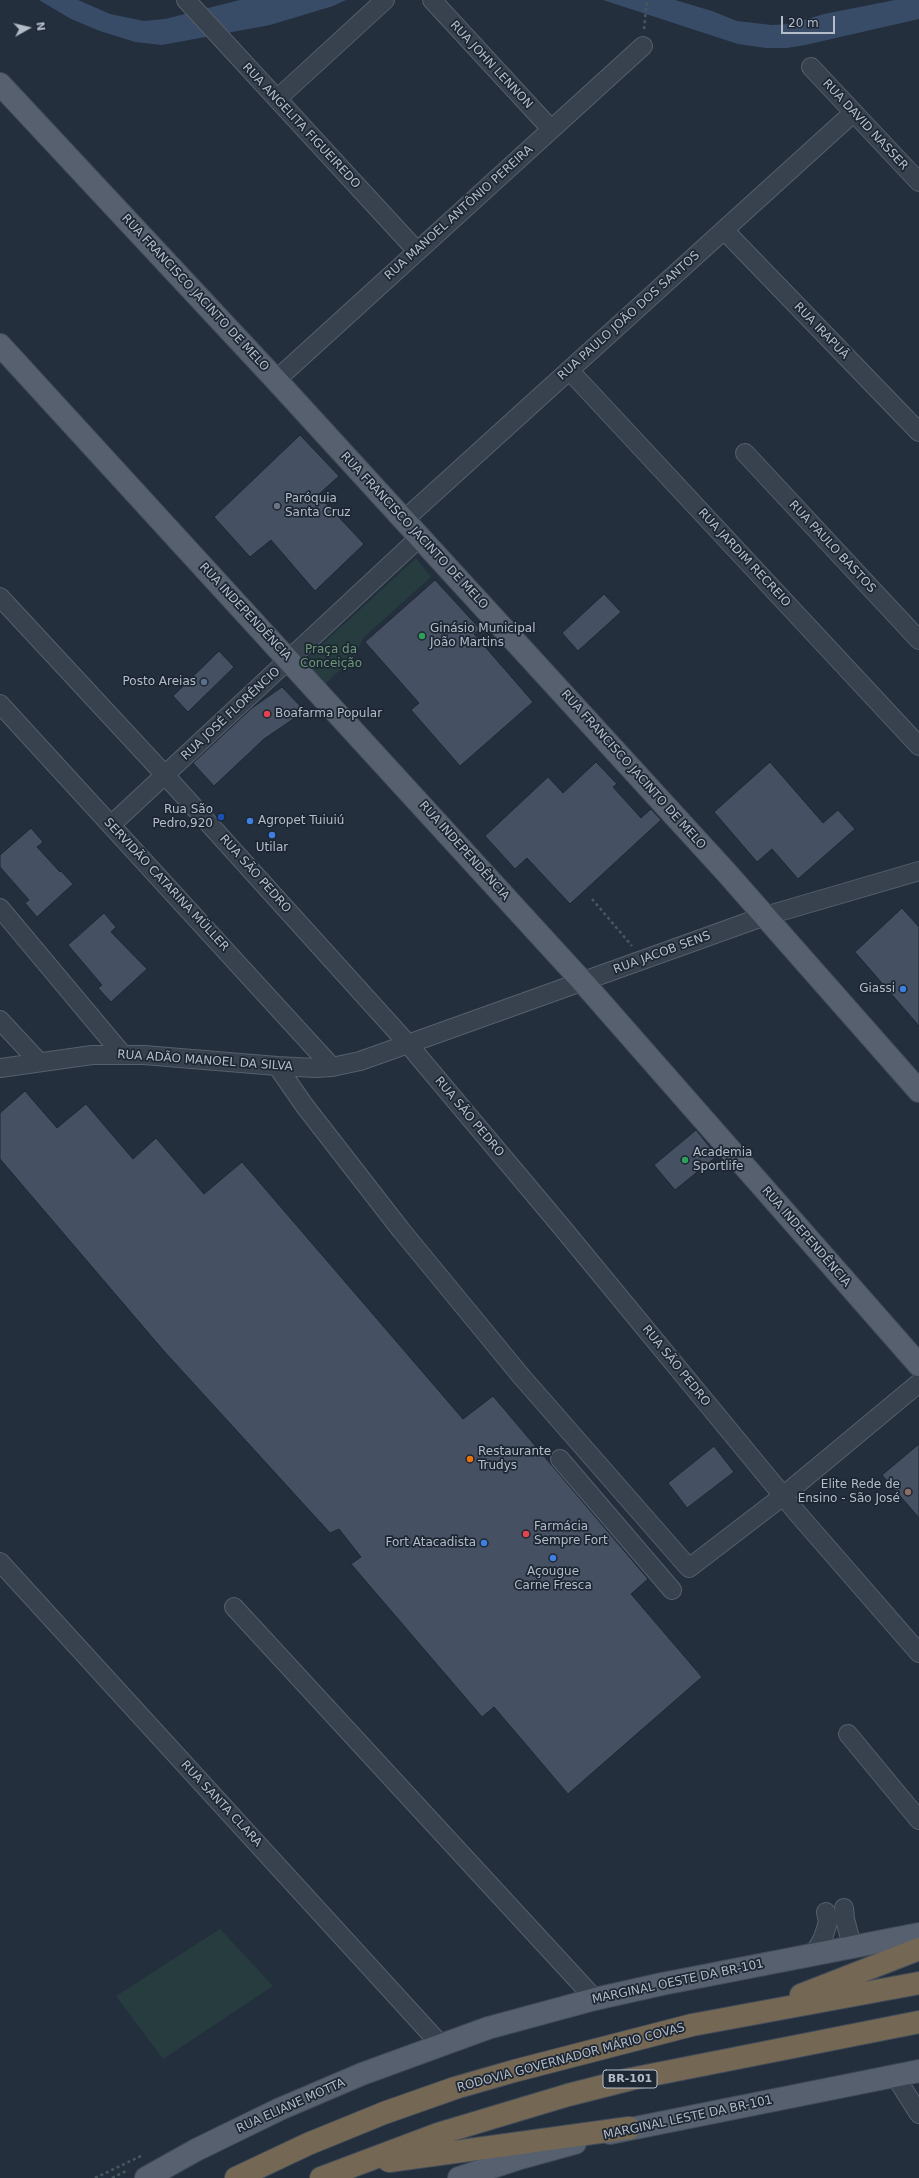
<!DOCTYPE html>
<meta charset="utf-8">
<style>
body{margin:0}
#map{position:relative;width:919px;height:2178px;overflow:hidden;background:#242f3e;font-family:"DejaVu Sans",sans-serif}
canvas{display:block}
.north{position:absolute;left:8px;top:8px;width:40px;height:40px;-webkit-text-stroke:3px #1d2633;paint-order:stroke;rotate:82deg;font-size:11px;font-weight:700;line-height:16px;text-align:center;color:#b4bcc9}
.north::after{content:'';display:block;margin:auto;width:14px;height:18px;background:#b4bcc9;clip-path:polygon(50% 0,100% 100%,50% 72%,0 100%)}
.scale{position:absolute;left:781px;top:16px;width:54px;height:18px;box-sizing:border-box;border:2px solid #b4bcc9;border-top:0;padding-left:5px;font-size:12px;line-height:14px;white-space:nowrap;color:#b4bcc9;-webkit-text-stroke:3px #1d2633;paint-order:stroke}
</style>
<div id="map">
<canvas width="919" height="2178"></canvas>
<div class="north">N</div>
<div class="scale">20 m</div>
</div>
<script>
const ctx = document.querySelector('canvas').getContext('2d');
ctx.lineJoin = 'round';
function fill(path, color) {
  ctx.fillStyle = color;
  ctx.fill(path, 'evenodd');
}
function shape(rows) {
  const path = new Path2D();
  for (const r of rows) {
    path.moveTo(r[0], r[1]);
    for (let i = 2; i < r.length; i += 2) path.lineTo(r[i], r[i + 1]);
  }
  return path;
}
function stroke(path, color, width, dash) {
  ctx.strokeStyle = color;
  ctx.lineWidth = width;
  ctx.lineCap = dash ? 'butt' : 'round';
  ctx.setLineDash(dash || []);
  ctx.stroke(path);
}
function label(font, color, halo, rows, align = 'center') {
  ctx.font = font + ' "DejaVu Sans",sans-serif';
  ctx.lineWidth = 3.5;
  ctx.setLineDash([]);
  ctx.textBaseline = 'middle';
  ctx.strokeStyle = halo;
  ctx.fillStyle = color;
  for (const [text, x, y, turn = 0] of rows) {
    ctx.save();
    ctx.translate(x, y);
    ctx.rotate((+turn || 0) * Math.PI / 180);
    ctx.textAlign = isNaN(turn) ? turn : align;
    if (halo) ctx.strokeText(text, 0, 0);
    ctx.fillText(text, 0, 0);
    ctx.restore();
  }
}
const green = shape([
 [416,558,431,577,363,638,355,656,325,684,304,661],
 [220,1929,273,1986,163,2059,116,1996]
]);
const water = shape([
 [39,0,78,0,110,14,144,21,165,19,240,0,346,0,333,6,270,25,162,45,135,42,100,31,71,19],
 [603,0,675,0,712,11,737,21,772,25,790,24,824,14,895,0,919,0,919,19,805,45,787,48,766,48,738,44]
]);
const building = shape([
 [300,435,339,476,318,495,364,544,315,591,271,540,250,557,214,517,300,435],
 [435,580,480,629,474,634,533,702,460,766,411,710,419,703,365,642,435,580],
 [604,594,621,612,578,651,562,633,604,594],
 [219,651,234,667,188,712,173,696,219,651],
 [282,687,305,711,264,739,214,786,193,763,252,708,282,687],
 [596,762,617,784,613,787,641,818,651,809,661,820,570,904,527,858,515,869,485,836,548,777,563,793,596,762],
 [770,762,823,823,838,810,855,829,798,879,772,849,757,862,714,812,770,762],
 [31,828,43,842,37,847,60,872,61,871,73,884,37,917,25,903,29,900,0,867,0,855,31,828],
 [902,908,919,927,919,1026,855,952,902,908],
 [104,913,116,927,111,932,147,969,111,1002,98,988,102,985,68,945,104,913],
 [25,1091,57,1128,86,1104,133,1159,156,1138,204,1194,242,1162,463,1419,493,1396,648,1579,631,1594,702,1677,568,1794,494,1707,482,1717,351,1564,361,1557,339,1529,330,1533,163,1350,0,1159,0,1113,25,1091],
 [696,1130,717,1156,675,1190,654,1165,696,1130],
 [919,1444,919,1518,882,1475,919,1444],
 [714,1446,734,1472,687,1508,668,1483,714,1446]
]);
const path = shape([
 [644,29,647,0],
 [592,899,632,946],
 [95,2178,141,2156],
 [112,2178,128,2170]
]);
const minor = shape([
 [186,0,417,251],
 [432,0,551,129],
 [811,67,919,182],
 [277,99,385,0],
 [724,230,919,432],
 [569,370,919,746],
 [276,380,643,46],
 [745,453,919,640],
 [404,520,853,113],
 [0,597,165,775,408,1044,560,1225,798,1514,919,1653],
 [0,704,332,1067],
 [111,825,420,537],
 [0,908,123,1055],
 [0,1020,39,1062],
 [277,1066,304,1105,401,1230,521,1376,689,1568,783,1496,919,1383],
 [0,1068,92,1055,144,1055,277,1066,315,1068,332,1067,360,1061,408,1044,765,916,919,871],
 [560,1459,672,1590],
 [0,1562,441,2045],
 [234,1607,595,1999],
 [848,1734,919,1820],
 [844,1908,845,1919,852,1946],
 [814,1954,823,1938,828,1922,826,1912],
 [895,2076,919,2114]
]);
const major = shape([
 [0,84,276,380,726,872,919,1091],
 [0,345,582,981,919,1365],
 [610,2133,919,2071],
 [146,2178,196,2150,280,2109,362,2074,488,2028,595,1999,662,1984,919,1934],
 [459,2178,517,2159,575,2143]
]);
const highway = shape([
 [801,1995,919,1949],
 [389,2161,629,2128],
 [236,2178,308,2144,384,2113,455,2088,514,2071,692,2025,919,1983],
 [321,2178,438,2134,568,2095,631,2079,919,2022]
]);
const markers = [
 [277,506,4,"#6b7280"],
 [422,636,4,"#2e9e5b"],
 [204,682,4,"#5c6f8a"],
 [267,714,4,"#e0444e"],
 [221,817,4,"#1a4fb4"],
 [250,821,4,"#3f7fe0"],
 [272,835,4,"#3f7fe0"],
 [903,989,4,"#3f7fe0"],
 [685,1160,4,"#2e9e5b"],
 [470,1459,4,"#e8710a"],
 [908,1492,4,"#8d6e63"],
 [526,1534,4,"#e0444e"],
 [484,1543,4,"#3f7fe0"],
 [553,1558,4,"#3f7fe0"]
];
const shields = [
 [630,2079,54]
];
const shieldNames = [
 ["BR-101",630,2079]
];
const streetNames = [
 ["RUA JOHN LENNON",491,65,47],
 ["RUA DAVID NASSER",865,125,47],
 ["RUA ANGELITA FIGUEIREDO",301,126,47],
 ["RUA MANOEL ANTÔNIO PEREIRA",459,213,-42],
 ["RUA FRANCISCO JACINTO DE MELO",195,293,47],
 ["RUA PAULO JOÃO DOS SANTOS",629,316,-42],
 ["RUA IRAPUÃ",821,331,46],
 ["RUA FRANCISCO JACINTO DE MELO",414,531,47],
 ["RUA PAULO BASTOS",832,547,47],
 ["RUA JARDIM RECREIO",744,558,47],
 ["RUA INDEPENDÊNCIA",245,612,47],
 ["RUA JOSÉ FLORÊNCIO",231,714,-43],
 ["RUA FRANCISCO JACINTO DE MELO",633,770,48],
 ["RUA INDEPENDÊNCIA",464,851,48],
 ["RUA SÃO PEDRO",255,874,48],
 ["SERVIDÃO CATARINA MÜLLER",166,885,47],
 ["RUA JACOB SENS",662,953,-20],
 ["RUA ADÃO MANOEL DA SILVA",205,1061,4],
 ["RUA SÃO PEDRO",469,1117,50],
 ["RUA INDEPENDÊNCIA",806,1237,49],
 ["RUA SÃO PEDRO",676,1366,51],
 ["RUA SANTA CLARA",221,1804,47],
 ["MARGINAL OESTE DA BR-101",678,1982,-12],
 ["RODOVIA GOVERNADOR MÁRIO COVAS",571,2058,-15],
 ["RUA ELIANE MOTTA",291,2106,-24],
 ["MARGINAL LESTE DA BR-101",688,2118,-12]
];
const poiNames = [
 ["Paróquia",285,499],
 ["Santa Cruz",285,513],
 ["Ginásio Municipal",430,629],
 ["João Martins",430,643],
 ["Posto Areias",196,682,"right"],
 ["Boafarma Popular",275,714],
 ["Rua São",213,810,"right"],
 ["Pedro,920",213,824,"right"],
 ["Agropet Tuiuiú",258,821],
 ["Utilar",272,848,"center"],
 ["Giassi",895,989,"right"],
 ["Academia",693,1153],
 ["Sportlife",693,1167],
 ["Restaurante",478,1452],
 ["Trudys",478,1466],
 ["Elite Rede de",900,1485,"right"],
 ["Ensino - São José",900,1499,"right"],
 ["Farmácia",534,1527],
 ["Sempre Fort",534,1541],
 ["Fort Atacadista",476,1543,"right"],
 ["Açougue",553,1572,"center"],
 ["Carne Fresca",553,1586,"center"]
];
const parkNames = [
 ["Praça da",331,650],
 ["Conceição",331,664]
];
fill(green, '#263c3f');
fill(water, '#394c67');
fill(building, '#455162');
stroke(building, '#1f2835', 1);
stroke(minor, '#565f6c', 20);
stroke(major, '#414a57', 24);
stroke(highway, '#434c59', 24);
stroke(path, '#44595c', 2.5, [3, 3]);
stroke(minor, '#38414e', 18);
stroke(major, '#56606e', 22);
stroke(highway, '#746855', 22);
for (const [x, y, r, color] of markers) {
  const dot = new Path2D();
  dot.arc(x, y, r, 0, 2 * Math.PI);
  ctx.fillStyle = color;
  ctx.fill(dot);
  stroke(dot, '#1d2633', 1.5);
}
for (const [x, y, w] of shields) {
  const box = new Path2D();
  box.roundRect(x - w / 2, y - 9, w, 18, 3);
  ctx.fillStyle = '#1d2633';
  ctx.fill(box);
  stroke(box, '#b4bcc9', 1);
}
label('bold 11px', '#b4bcc9', null, shieldNames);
label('12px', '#b4bcc9', '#1d2633', streetNames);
label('12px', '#b4bcc9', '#1d2633', poiNames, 'left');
label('12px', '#6b9a76', '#1d2633', parkNames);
</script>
